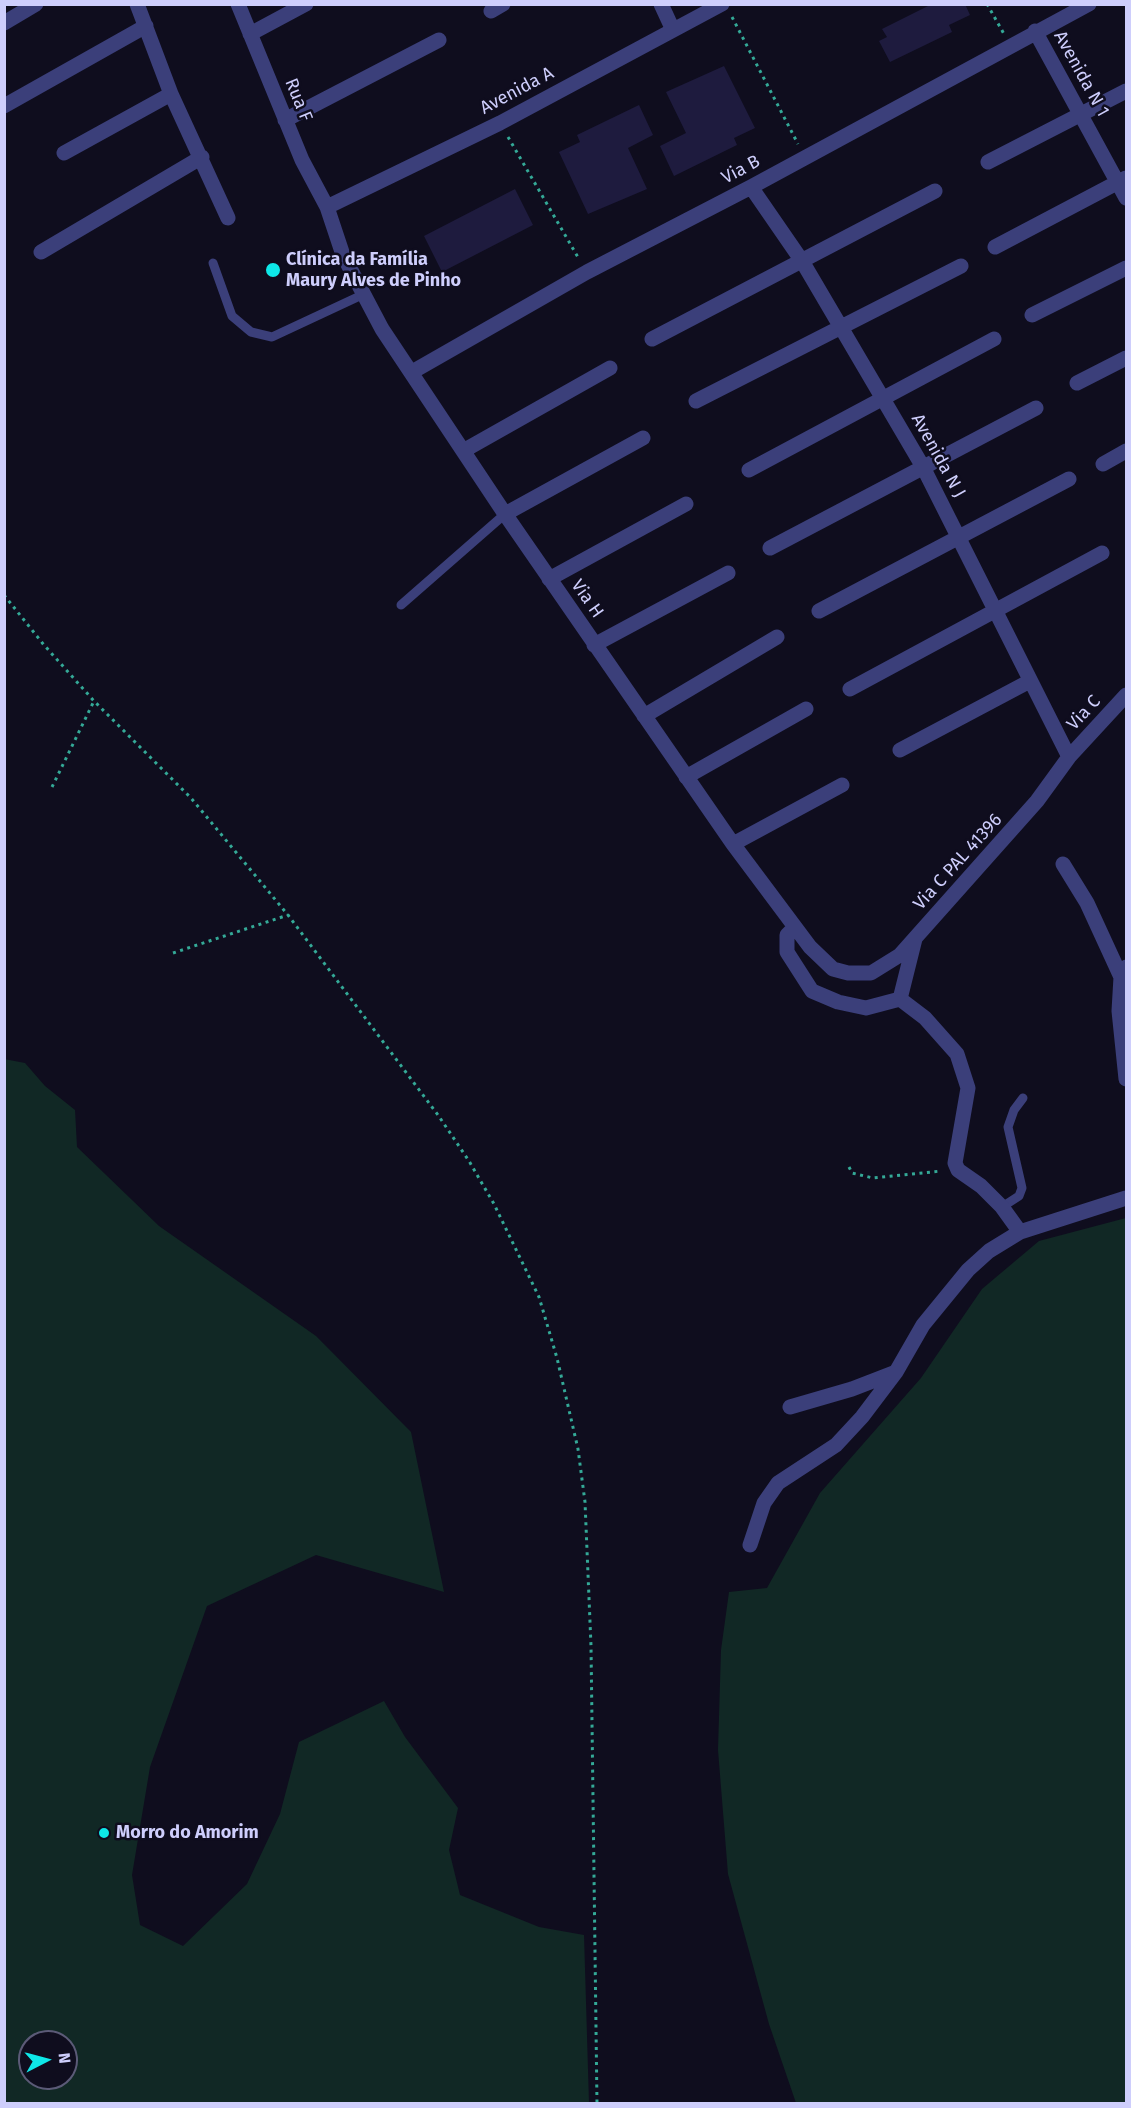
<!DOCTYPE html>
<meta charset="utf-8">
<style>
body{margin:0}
#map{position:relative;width:1131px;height:2108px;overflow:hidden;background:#0f0d1e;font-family:"Fira Sans",sans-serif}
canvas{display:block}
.frame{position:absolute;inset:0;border:6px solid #cecefc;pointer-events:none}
.north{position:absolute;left:18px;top:2030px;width:60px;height:60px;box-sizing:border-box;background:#0f0d1e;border:2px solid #5b5a77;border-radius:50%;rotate:84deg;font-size:16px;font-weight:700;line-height:24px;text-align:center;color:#cecefc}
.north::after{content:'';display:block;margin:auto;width:21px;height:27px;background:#0ee7e8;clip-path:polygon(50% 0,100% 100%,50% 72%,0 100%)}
</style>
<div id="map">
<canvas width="1131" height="2108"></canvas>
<div class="frame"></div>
<div class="north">N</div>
</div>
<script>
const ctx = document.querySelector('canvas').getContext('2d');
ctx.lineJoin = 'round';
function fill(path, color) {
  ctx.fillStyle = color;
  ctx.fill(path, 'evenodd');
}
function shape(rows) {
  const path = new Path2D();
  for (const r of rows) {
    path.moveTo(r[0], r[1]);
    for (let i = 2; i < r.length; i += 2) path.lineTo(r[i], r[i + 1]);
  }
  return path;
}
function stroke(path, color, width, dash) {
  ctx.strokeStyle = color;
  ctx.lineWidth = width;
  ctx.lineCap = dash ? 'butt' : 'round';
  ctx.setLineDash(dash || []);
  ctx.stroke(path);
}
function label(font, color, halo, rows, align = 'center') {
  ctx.font = font + ' "Fira Sans",sans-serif';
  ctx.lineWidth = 5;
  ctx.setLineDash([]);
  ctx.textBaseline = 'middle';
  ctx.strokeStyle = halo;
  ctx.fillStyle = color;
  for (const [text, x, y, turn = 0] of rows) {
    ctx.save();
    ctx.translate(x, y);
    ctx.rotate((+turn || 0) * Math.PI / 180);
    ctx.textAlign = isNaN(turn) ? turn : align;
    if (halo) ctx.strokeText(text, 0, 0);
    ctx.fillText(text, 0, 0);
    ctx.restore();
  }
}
const green = shape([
 [4,1059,25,1063,45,1086,75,1110,77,1147,159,1226,316,1336,411,1432,444,1592,316,1555,207,1606,150,1767,132,1875,140,1925,183,1946,247,1884,280,1814,299,1742,384,1701,405,1737,458,1808,449,1850,460,1895,539,1927,584,1935,589,2103,5,2103],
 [30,2042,66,2042,66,2078,30,2078],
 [1126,1218,1126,2103,796,2103,769,2024,728,1874,718,1750,721,1650,729,1592,767,1588,820,1493,921,1378,982,1289,1039,1241]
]);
const building = shape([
 [932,4,965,4,970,15,949,25,952,32,890,62,879,41,887,37,882,29],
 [724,66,755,128,734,138,737,145,674,176,660,146,686,133,666,92],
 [639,105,653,135,628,148,647,189,588,214,559,152,580,142,577,135],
 [515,189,533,225,442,272,424,236]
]);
const path = shape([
 [987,4,1004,34],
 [732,17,798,144],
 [508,137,579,259],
 [4,595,44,645,94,701,191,798,288,915,438,1115,469,1161,494,1204,539,1297,557,1358,578,1449,585,1502,591,1646,597,2104],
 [52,787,94,701],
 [173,953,288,915],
 [849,1167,852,1173,873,1178,941,1171]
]);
const lane = shape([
 [213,263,232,316,251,332,272,337,362,295],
 [401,605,505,514],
 [1002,1207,1019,1196,1022,1188,1008,1127,1014,1110,1023,1098]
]);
const street = shape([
 [137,4,171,94,228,218],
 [238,4,302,160,327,207,343,255,382,329,505,514,733,844,810,947,833,969,848,973,871,973,900,955,1037,801,1069,757,1126,695],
 [661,4,673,30],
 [491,11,503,4],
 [4,23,36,4],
 [1035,31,1126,198],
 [250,34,306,4],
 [4,106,146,26],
 [285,120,439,40],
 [64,153,171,94],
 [988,162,1126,91],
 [751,187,802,261,923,467,1069,757],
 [327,207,500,123,722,4],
 [995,247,1126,178],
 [41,252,202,157],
 [1032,315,1126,268],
 [652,339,935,191],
 [412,372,587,272,751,187,1089,4],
 [1077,383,1126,358],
 [696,401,961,266],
 [463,451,610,368],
 [1103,464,1126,451],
 [749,470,994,339],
 [505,514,643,438],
 [770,548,1036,408],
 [549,579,686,504],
 [819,611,1069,479],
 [594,645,728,573],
 [850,689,1102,553],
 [644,716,777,637],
 [900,750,1030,681],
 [686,777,806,709],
 [733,844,842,785],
 [1063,864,1087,903,1121,977],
 [795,927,787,935,787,952,812,991,838,1002,866,1008,900,999],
 [915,939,900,999,925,1018,957,1054,968,1088,955,1163,958,1170,981,1186,1002,1207,1020,1232],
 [1126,967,1121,977,1119,1011,1126,1079],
 [790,1407,852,1389,896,1372],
 [750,1545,764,1503,778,1483,836,1445,862,1417,896,1372,923,1325,968,1270,989,1251,1020,1232,1126,1198]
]);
const markers = [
 [273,270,8,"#0ee7e8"],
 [104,1833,6,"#0ee7e8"]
];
const streetNames = [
 ["Avenida N 1",1081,74,61],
 ["Avenida A",517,91,-28],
 ["Rua F",298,100,68],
 ["Via B",741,170,-28],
 ["Avenida N J",938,456,61],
 ["Via H",587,599,55],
 ["Via C",1084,713,-47],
 ["Via C PAL 41396",958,862,-48]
];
const poiNames = [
 ["Clínica da Família",286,260],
 ["Maury Alves de Pinho",286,281],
 ["Morro do Amorim",116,1833]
];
fill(green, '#112825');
fill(building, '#1e1b3e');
stroke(path, '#34a997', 3, [3, 4.5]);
stroke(lane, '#3b3f7a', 9);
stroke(street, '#3b3f7a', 15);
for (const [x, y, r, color] of markers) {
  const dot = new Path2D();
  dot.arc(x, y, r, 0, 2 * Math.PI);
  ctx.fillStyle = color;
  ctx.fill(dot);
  stroke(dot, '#0f0d1e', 2);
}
label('18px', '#cecefc', '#0f0d1e', streetNames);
label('bold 18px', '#cecefc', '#0f0d1e', poiNames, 'left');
</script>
